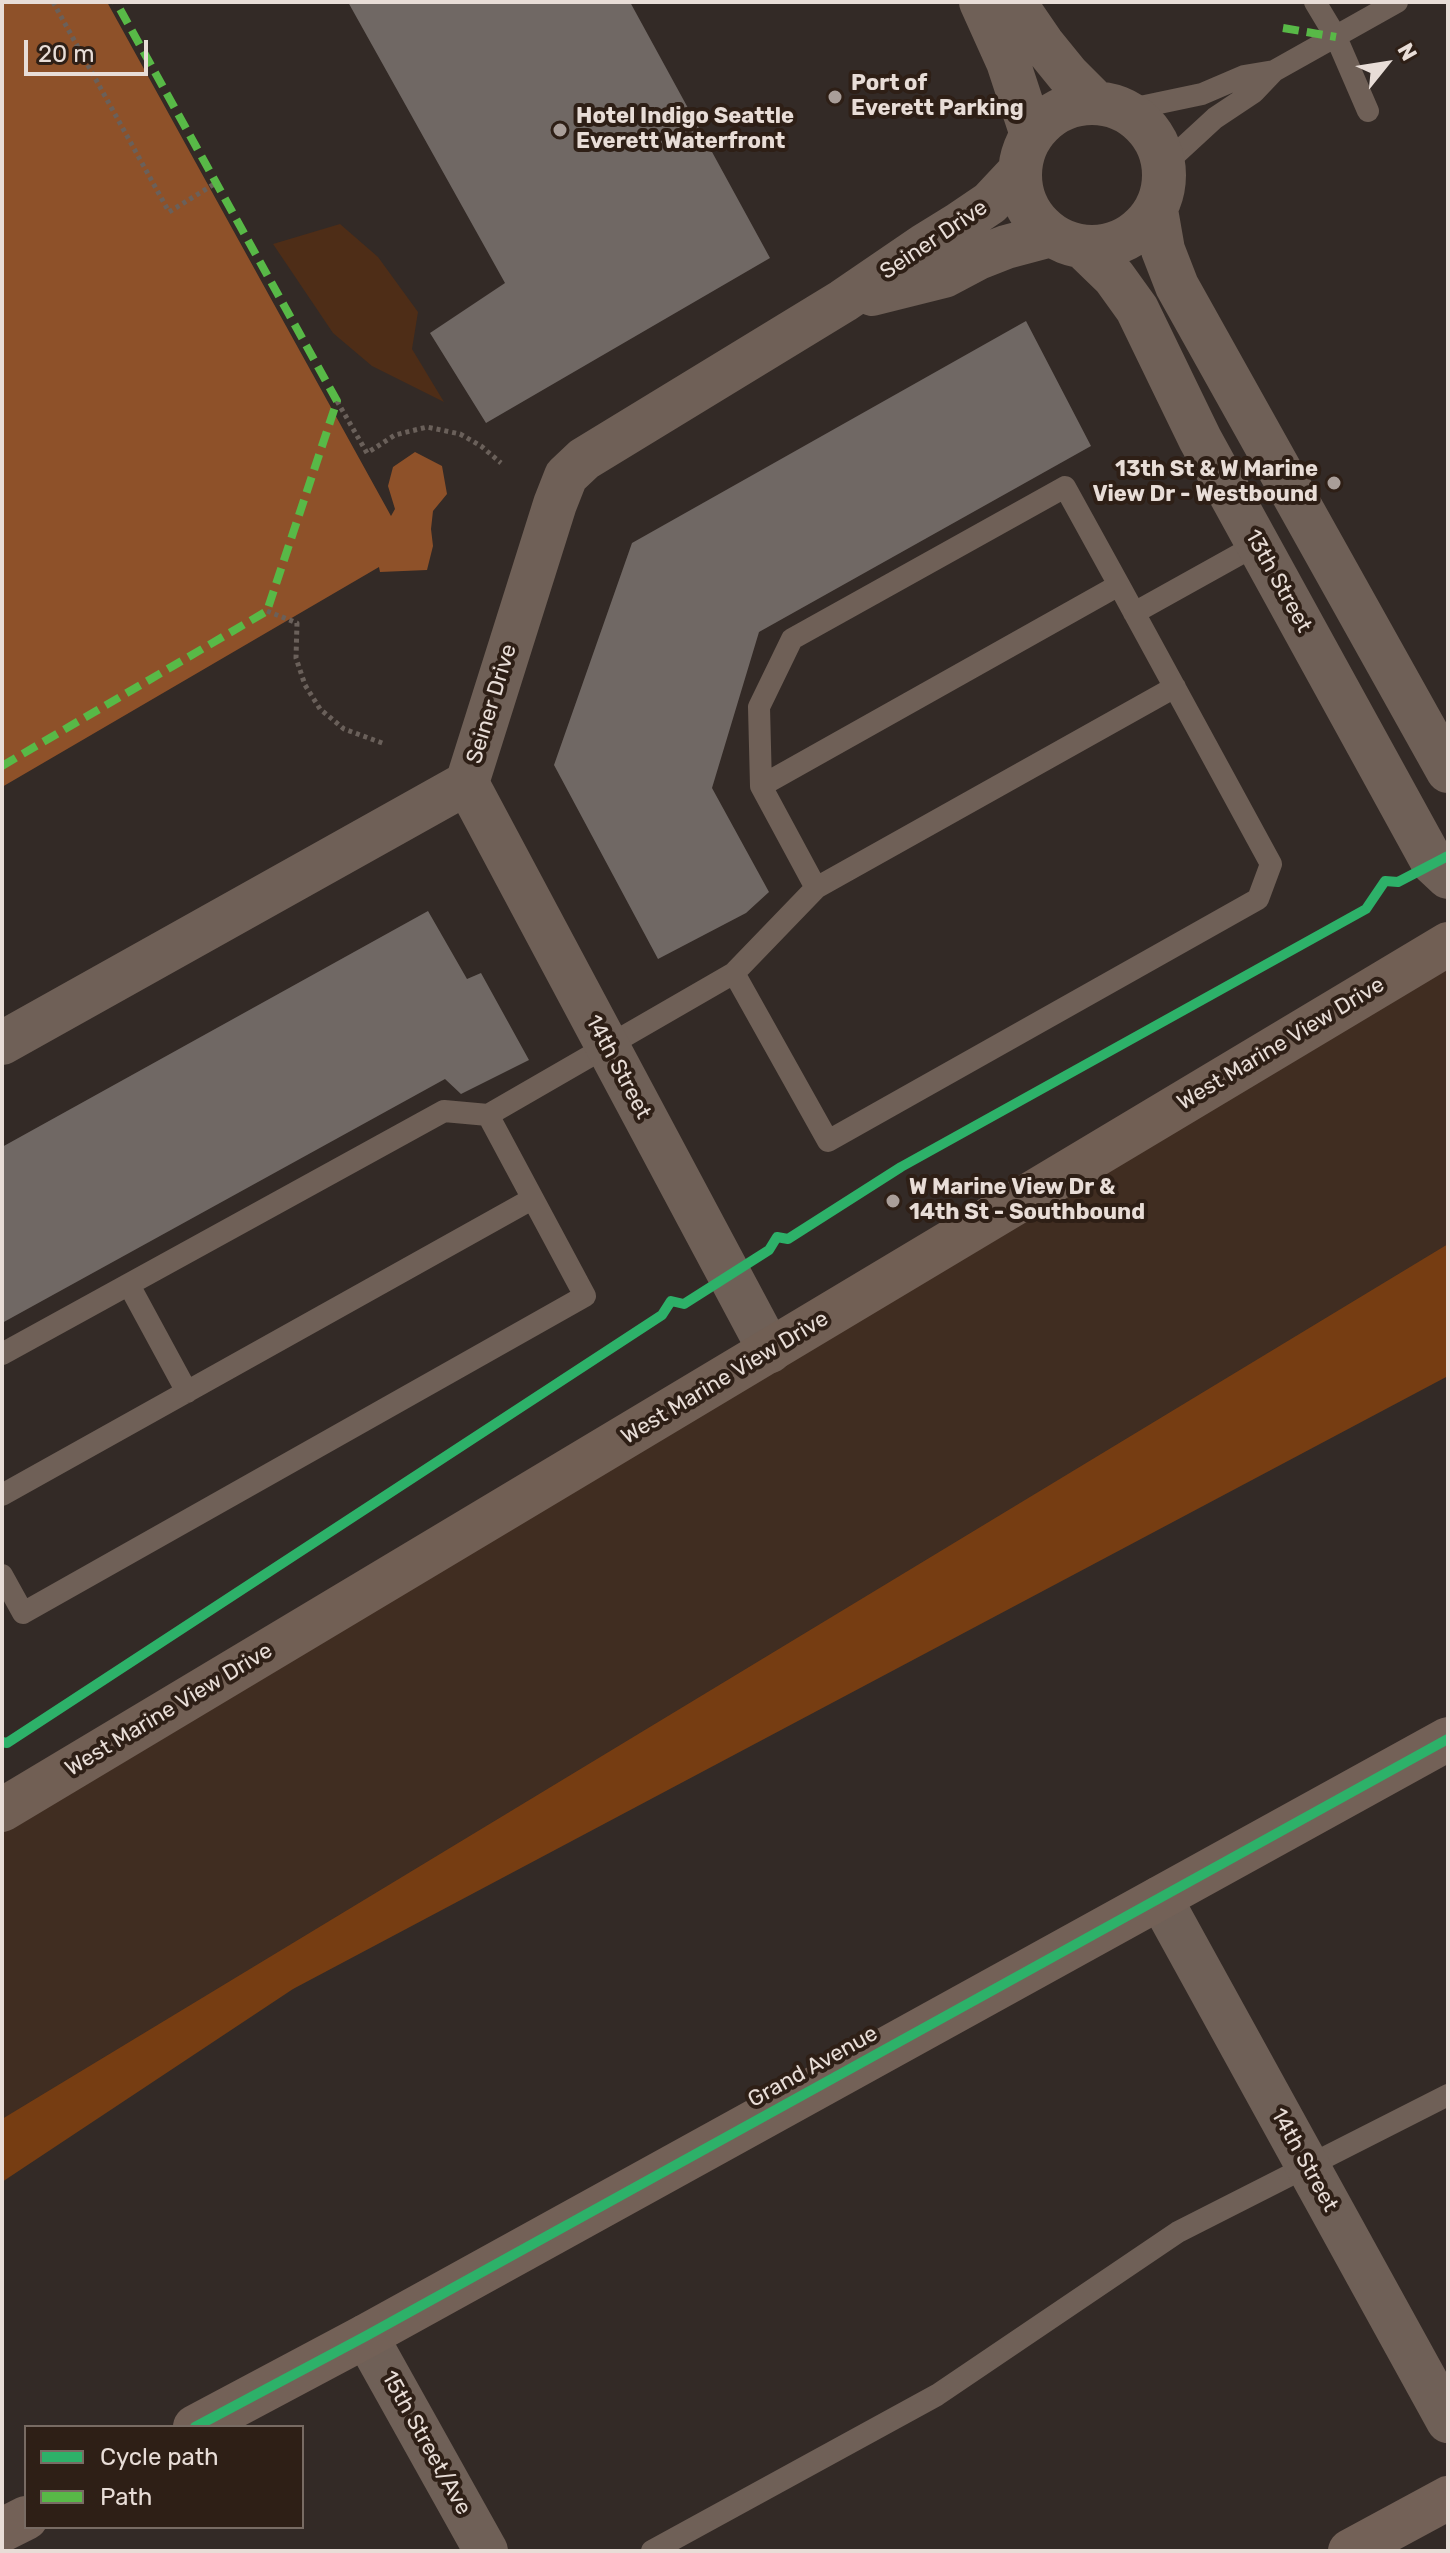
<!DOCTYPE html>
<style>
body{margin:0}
#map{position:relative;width:1450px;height:2553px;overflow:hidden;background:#332a26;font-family:Rubik,sans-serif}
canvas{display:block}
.frame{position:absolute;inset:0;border:4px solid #e8ddd7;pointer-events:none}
.legend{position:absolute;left:24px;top:2425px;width:280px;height:104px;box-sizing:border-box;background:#2e1f16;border:2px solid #786b63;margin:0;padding:10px 14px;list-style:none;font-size:24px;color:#e8ddd7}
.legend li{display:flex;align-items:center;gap:16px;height:40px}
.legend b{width:40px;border:2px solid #786b63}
.north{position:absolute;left:1346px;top:24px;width:80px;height:80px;-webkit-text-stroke:6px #2e1f16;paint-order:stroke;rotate:60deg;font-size:22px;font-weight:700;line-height:32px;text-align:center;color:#e8ddd7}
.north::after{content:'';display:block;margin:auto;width:28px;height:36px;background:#e8ddd7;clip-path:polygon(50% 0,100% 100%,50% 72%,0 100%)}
.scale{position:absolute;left:24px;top:40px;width:124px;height:36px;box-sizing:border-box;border:4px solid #e8ddd7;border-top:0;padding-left:10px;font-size:24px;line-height:28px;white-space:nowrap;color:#e8ddd7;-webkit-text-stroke:6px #2e1f16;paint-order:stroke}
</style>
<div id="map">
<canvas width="1450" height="2553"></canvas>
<div class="frame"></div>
<ul class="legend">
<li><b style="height:10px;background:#2db169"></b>Cycle path</li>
<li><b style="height:10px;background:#58b947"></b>Path</li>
</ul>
<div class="north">N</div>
<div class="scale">20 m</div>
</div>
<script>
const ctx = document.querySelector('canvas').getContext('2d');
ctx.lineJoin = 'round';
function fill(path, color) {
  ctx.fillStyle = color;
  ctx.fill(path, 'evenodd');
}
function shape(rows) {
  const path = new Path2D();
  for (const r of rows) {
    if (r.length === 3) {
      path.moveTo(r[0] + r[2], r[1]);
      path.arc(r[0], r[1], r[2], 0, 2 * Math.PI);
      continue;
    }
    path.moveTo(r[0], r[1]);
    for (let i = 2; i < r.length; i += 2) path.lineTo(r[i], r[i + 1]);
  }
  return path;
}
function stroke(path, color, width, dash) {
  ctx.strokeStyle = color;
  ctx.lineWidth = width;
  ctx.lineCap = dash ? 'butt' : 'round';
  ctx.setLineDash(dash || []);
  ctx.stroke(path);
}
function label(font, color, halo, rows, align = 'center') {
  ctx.font = font + ' Rubik,sans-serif';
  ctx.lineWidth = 8;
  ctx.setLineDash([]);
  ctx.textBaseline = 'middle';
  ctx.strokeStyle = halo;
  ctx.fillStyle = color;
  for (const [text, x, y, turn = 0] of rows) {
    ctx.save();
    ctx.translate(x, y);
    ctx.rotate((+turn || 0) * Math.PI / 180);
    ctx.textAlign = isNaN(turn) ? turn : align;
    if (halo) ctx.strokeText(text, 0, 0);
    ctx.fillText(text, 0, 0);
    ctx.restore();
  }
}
const built = shape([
 [1448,944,1448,1244,2,2119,2,1810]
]);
const green = shape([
 [340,224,378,257,418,312,412,349,444,402,372,366,333,333,273,244]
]);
const forest = shape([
 [1448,1244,1448,1376,293,1989,2,2182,2,2119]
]);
const water = shape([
 [2,2,107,2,391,516,395,509,388,486,393,467,415,452,442,466,447,494,433,511,431,529,433,546,427,570,380,572,379,567,2,787]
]);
const building = shape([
 [348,2,630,2,770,258,486,423,430,333,505,283],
 [1026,321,1091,446,759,632,712,788,769,892,746,913,658,959,554,765,632,543],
 [428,911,467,979,481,973,529,1060,461,1094,445,1079,2,1323,2,1147]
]);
const path = shape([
 [53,2,169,212,216,183],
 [337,401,367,453,395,435,427,427,460,434,481,446,501,463],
 [267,611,297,623,296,658,305,685,320,709,344,729,385,744]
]);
const lane = shape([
 [1315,2,1336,37,1368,111],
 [1126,110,1202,94,1244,76,1274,71],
 [1164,165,1215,118,1254,92,1274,71,1397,2],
 [1134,613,1258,544],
 [761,786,759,707,792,639,1065,487,1119,585],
 [734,973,828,1141,1258,899,1271,864,1119,585,761,786,816,888],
 [129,1285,187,1392],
 [2,1354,444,1111,488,1115],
 [2,1495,532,1199],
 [2,1575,23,1613,585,1296,488,1115,734,973,816,888,1175,687],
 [652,2551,937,2395,1178,2232,1448,2095]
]);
const street = shape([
 [981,2,1008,62,1032,135],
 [1014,2,1042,43,1068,75,1096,103],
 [1092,175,72],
 [1156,210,1163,250,1177,286,1448,771],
 [1083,247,1114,277,1137,309,1200,439,1433,863,1448,877],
 [872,294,944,276,978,258,1006,247,1051,235],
 [467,783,770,1351],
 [2,1043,467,783,555,504,566,476,584,459,843,301,925,245,959,224,990,203,1020,171],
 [1160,1898,1448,2421],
 [366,2336,486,2551]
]);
const secondary = shape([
 [195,2427,366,2336,1448,1739],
 [2,2530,26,2518],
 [1350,2551,1448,2498]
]);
const primary = shape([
 [2,1810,1448,944]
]);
const quiet = shape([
 [1283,28,1336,37],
 [2,766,267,611,337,401,116,2]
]);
const cycleway = shape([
 [2,1742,7,1743,662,1315,671,1301,684,1304,769,1250,777,1237,788,1239,901,1167,1366,909,1385,881,1398,882,1448,856],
 [195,2427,366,2336,1448,1739]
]);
const markers = [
 [835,97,8,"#a99e99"],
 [560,130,8,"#a99e99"],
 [1334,483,8,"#a99e99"],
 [893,1201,8,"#a99e99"]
];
const poiNames = [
 ["Port of",851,84],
 ["Everett Parking",851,109],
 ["Hotel Indigo Seattle",576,117],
 ["Everett Waterfront",576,142],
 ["13th St & W Marine",1318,470,"right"],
 ["View Dr - Westbound",1318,495,"right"],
 ["W Marine View Dr &",909,1188],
 ["14th St - Southbound",909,1213]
];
const streetNames = [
 ["Seiner Drive",934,240,-34],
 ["13th Street",1278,581,61],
 ["Seiner Drive",492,704,-73],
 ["West Marine View Drive",1281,1044,-31],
 ["14th Street",618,1067,62],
 ["West Marine View Drive",725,1378,-31],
 ["West Marine View Drive",169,1710,-31],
 ["Grand Avenue",813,2067,-29],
 ["14th Street",1304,2160,61],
 ["15th Street/Ave",426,2443,61]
];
fill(built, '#402d21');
fill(green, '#4e2d17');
fill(forest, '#763d12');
fill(water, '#8e5129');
fill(building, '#706864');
stroke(path, '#6a605a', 5, [4, 4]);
stroke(lane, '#6f6057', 22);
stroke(street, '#6f6057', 44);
stroke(secondary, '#736157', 44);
stroke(primary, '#715f54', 44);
stroke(quiet, '#58b947', 8, [16, 8]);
stroke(cycleway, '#2db169', 10);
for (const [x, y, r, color] of markers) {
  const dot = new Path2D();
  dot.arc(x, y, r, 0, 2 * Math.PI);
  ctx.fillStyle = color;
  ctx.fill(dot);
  stroke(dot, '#2e1f16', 3);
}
label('bold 22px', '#e8ddd7', '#2e1f16', poiNames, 'left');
label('22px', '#e8ddd7', '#2e1f16', streetNames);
</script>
